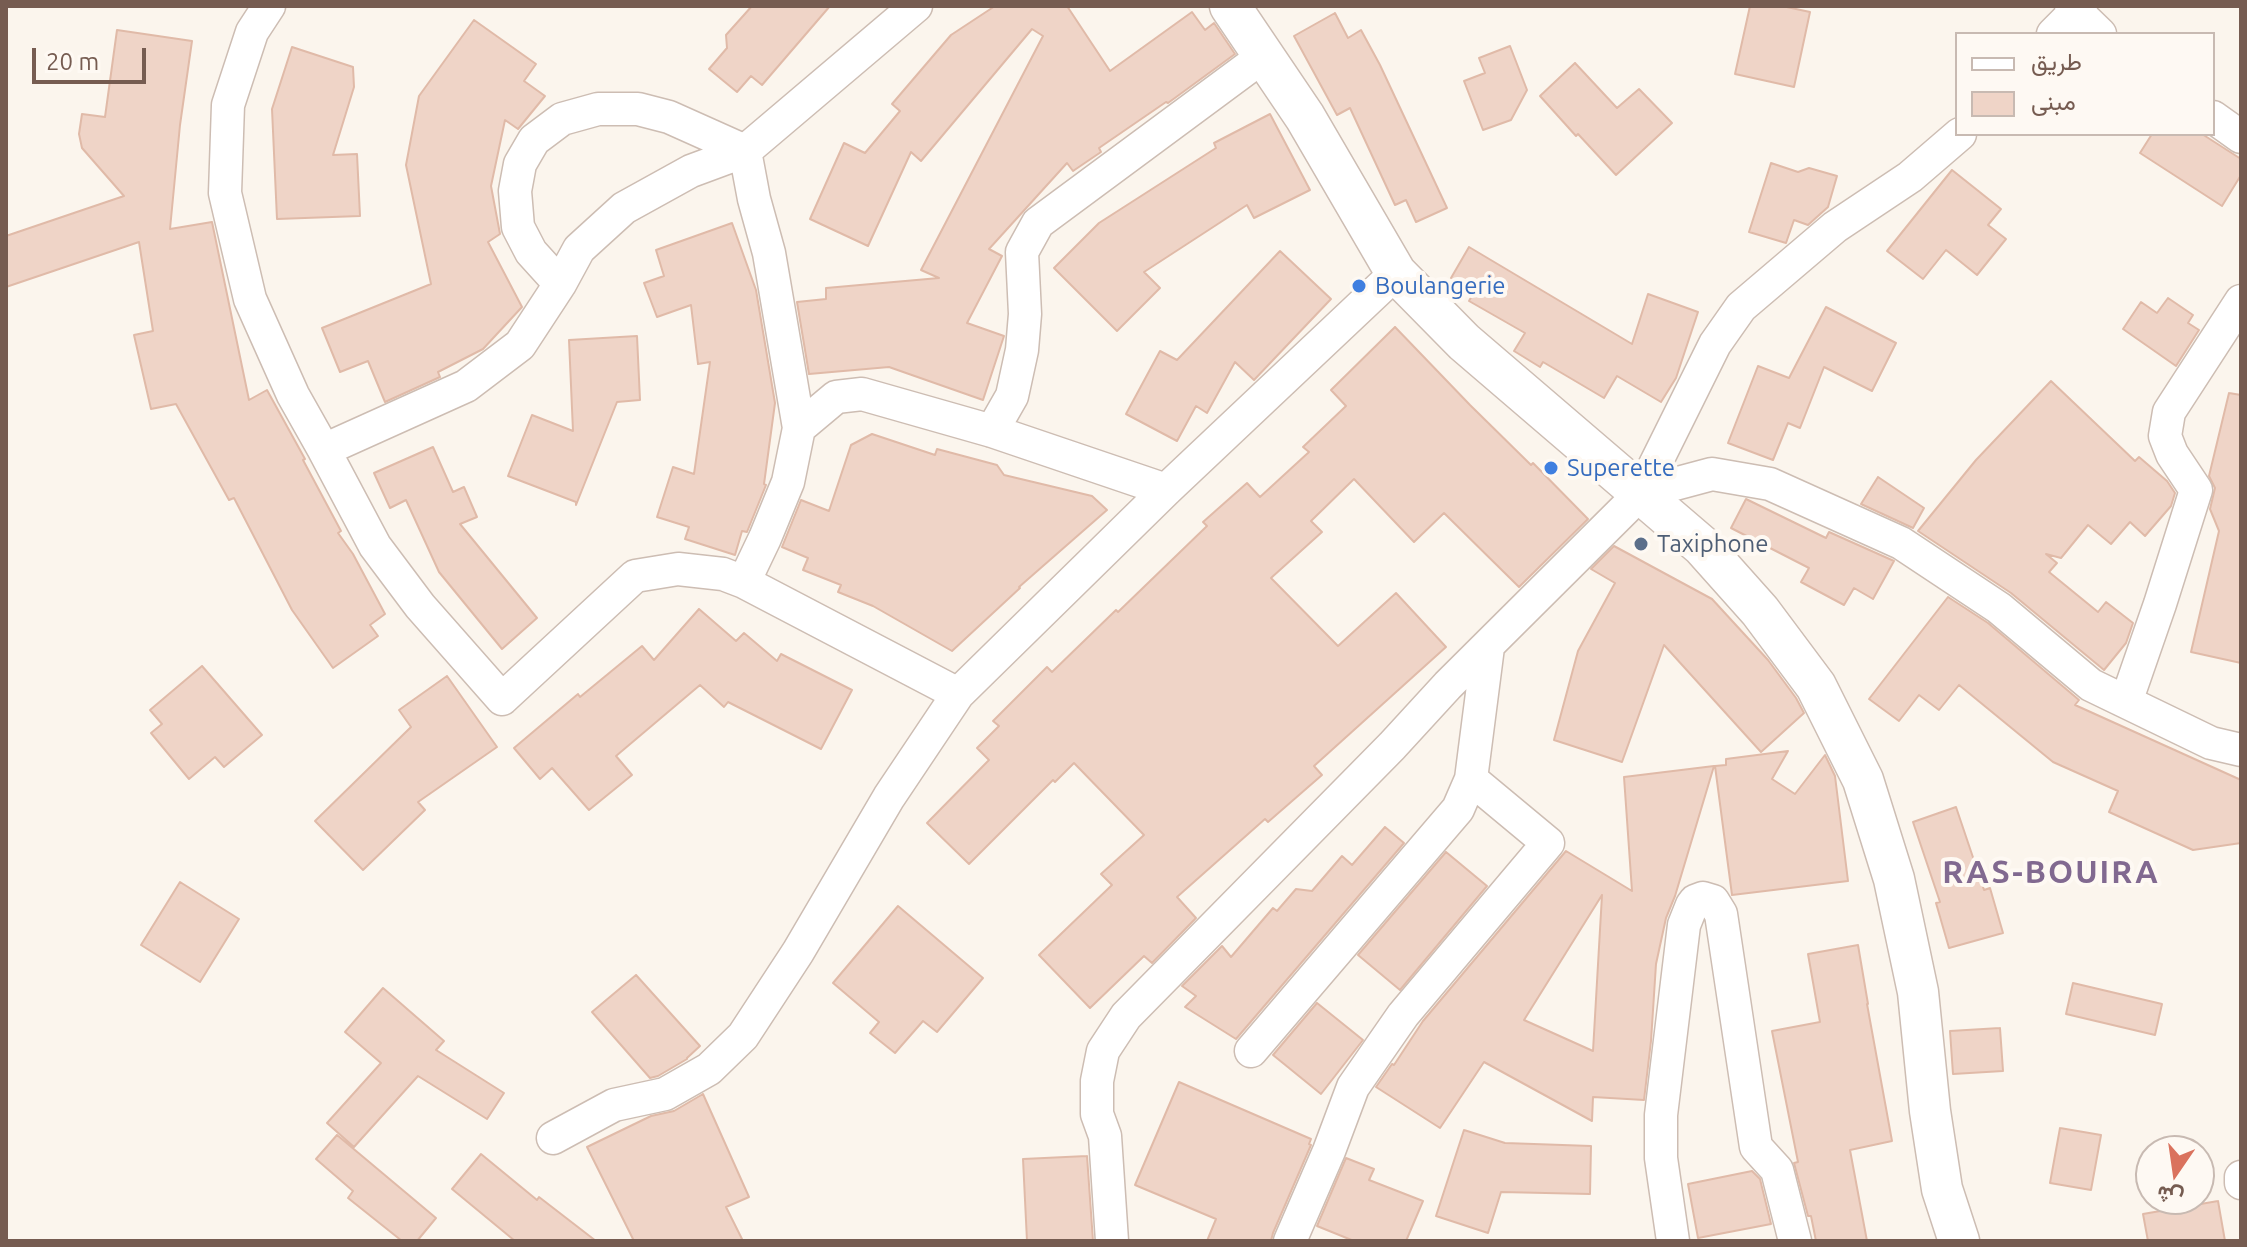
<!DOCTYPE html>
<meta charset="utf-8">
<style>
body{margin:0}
#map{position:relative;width:2247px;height:1247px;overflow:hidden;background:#fbf5ed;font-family:Ubuntu,Vazirmatn,sans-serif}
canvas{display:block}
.frame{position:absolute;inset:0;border:8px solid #765c51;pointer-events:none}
.legend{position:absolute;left:1955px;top:32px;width:260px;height:104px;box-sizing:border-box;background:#fef9f3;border:2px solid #c8bab2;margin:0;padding:10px 14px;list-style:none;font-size:24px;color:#765c51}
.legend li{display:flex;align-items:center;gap:16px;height:40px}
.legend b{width:40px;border:2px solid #c8bab2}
.north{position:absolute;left:2135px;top:1135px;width:80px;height:80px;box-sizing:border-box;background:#fef9f3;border:2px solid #c8bab2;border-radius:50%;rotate:193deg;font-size:22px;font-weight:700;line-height:32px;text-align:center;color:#765c51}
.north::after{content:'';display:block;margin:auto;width:28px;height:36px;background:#da725d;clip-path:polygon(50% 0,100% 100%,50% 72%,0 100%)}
.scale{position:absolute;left:32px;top:48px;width:114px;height:36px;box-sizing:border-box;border:4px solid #765c51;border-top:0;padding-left:10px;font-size:24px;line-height:28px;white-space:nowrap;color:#765c51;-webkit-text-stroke:6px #fef9f3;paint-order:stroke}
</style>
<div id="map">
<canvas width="2247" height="1247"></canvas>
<div class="frame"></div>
<ul class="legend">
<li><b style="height:10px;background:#fff"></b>طريق</li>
<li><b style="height:22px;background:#efd4c7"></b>مبنى</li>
</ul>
<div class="north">ش</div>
<div class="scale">20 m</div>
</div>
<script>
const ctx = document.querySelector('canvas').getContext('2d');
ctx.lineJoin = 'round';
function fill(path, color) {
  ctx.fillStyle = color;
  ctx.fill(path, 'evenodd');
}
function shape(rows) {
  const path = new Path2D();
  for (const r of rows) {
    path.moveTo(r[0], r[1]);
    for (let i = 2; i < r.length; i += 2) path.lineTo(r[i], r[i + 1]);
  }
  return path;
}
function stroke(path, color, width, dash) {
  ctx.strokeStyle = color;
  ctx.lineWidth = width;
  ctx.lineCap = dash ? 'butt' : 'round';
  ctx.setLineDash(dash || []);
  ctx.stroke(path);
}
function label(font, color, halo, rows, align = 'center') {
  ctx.font = font + ' Ubuntu,sans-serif';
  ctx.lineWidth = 8;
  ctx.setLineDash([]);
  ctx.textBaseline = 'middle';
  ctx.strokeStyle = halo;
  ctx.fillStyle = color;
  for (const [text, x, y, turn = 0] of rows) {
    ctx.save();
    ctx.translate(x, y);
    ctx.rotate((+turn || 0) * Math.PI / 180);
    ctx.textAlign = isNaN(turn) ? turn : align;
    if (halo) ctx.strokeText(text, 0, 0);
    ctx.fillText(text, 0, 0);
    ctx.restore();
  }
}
const building = shape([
 [752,6,830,6,762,85,751,76,737,92,709,69,727,48,726,35,752,6],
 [995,6,1067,6,1110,71,1192,12,1205,30,1214,23,1235,54,1168,103,1166,102,1099,148,1101,152,1073,171,1067,163,989,249,1002,256,967,323,1004,336,983,400,889,367,809,374,797,302,826,299,826,288,939,278,921,270,1043,36,1032,29,921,161,911,152,868,246,810,219,844,143,865,153,900,111,892,104,951,35,995,6],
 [1750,6,1782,6,1810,12,1794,87,1735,74,1750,6],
 [1335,13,1348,38,1361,30,1380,65,1447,208,1416,222,1406,200,1395,205,1350,108,1337,115,1294,36,1335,13],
 [474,20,536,64,524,81,545,96,518,129,505,120,491,186,500,234,488,242,522,307,483,349,438,372,440,377,385,402,368,361,340,372,322,328,431,284,406,165,419,96,474,20],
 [117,30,192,41,180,125,170,229,212,222,249,400,267,390,305,459,303,460,341,531,338,533,353,554,385,614,370,625,378,636,333,668,292,610,234,498,229,500,176,404,151,409,134,335,153,331,139,242,6,287,6,236,124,196,82,148,79,134,82,114,105,117,117,30],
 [1510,46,1527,90,1511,120,1483,130,1464,81,1485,73,1479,58,1510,46],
 [292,47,353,67,354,87,333,155,357,154,360,216,277,219,272,109,292,47],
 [1575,63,1617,108,1639,89,1672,123,1616,175,1578,134,1576,136,1540,96,1575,63],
 [1270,114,1310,190,1254,218,1247,205,1144,272,1160,288,1117,331,1054,268,1099,223,1216,148,1214,143,1270,114],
 [2152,134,2202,134,2241,159,2241,175,2222,206,2140,153,2152,134],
 [1771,163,1798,172,1809,168,1837,176,1828,207,1808,225,1794,220,1786,243,1749,232,1771,163],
 [1952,170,2001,209,1988,225,2006,239,1977,275,1946,250,1923,279,1887,251,1952,170],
 [732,223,756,290,775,403,764,484,766,485,747,532,742,531,735,555,685,539,689,527,657,517,673,467,694,474,710,362,698,364,691,305,657,317,644,283,664,276,656,250,732,223],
 [1469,247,1632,344,1648,294,1698,312,1676,378,1661,402,1617,376,1604,398,1543,362,1540,367,1514,351,1525,333,1469,301,1474,292,1451,278,1469,247],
 [1280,251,1331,299,1254,380,1235,362,1207,413,1196,406,1177,441,1126,414,1160,351,1177,360,1280,251],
 [2168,298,2193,315,2188,323,2199,330,2176,366,2123,329,2141,302,2157,313,2168,298],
 [1826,307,1896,343,1872,391,1824,367,1800,428,1788,423,1773,460,1728,443,1758,366,1789,378,1826,307],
 [1395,327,1470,405,1531,465,1533,463,1588,519,1519,587,1444,513,1414,542,1354,479,1311,521,1322,532,1271,578,1338,646,1396,593,1446,647,1314,766,1322,775,1268,822,1265,819,1177,897,1196,918,1152,963,1144,956,1090,1008,1039,955,1112,885,1101,874,1144,835,1074,763,1055,782,1053,780,969,864,927,823,989,760,977,748,999,726,993,721,1047,667,1052,672,1116,610,1118,612,1207,526,1203,522,1247,483,1260,497,1309,452,1303,447,1346,406,1331,390,1395,327],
 [637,336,640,400,617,402,576,505,576,502,508,476,532,415,573,431,569,340,637,336],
 [2051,381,2135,461,2139,457,2167,481,2175,493,2171,506,2145,536,2130,522,2111,544,2088,525,2061,558,2046,554,2057,563,2049,572,2098,612,2106,602,2133,623,2126,643,2104,670,2011,593,1918,531,1976,460,2051,381],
 [2229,393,2241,395,2241,663,2191,652,2219,531,2210,509,2215,488,2209,476,2229,393],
 [872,434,935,455,937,449,997,465,1004,475,1092,496,1107,510,1019,587,1020,588,952,651,873,606,838,592,841,585,803,570,808,558,782,547,801,500,829,511,851,445,872,434],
 [433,447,453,492,464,487,477,517,460,524,537,618,502,649,439,572,406,500,390,508,374,473,433,447],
 [1878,477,1924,508,1913,528,1861,504,1878,477],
 [1746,499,1826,538,1829,532,1894,561,1873,599,1854,588,1844,605,1801,582,1809,568,1731,528,1746,499],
 [1614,546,1712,599,1768,660,1796,698,1804,713,1761,752,1664,645,1622,762,1554,740,1578,651,1615,583,1591,569,1614,546],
 [1948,597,1988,623,2079,700,2075,705,2241,780,2241,843,2193,850,2109,812,2118,791,2053,762,1959,685,1939,710,1919,695,1899,721,1869,699,1948,597],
 [699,609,736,641,744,633,777,661,781,654,852,690,821,749,728,702,724,707,700,685,616,756,632,775,589,810,552,768,540,779,514,748,578,694,580,697,642,646,654,660,699,609],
 [202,666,262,735,224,767,215,757,189,779,151,733,162,724,150,710,202,666],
 [447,676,497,747,418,802,425,810,363,870,315,821,411,727,399,710,447,676],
 [1788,751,1772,779,1795,794,1825,755,1835,776,1848,881,1732,895,1715,766,1726,765,1726,759,1788,751],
 [1714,766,1675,896,1666,918,1656,964,1651,1041,1644,1100,1593,1097,1592,1121,1484,1062,1440,1128,1376,1087,1392,1064,1394,1065,1423,1021,1566,851,1632,891,1624,777,1714,766],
 [1602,895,1593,1051,1524,1020,1602,895],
 [1956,807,1984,890,1990,888,2003,933,1949,948,1936,903,1940,902,1913,822,1956,807],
 [1385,827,1404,843,1236,1039,1185,1007,1196,996,1182,986,1222,946,1231,957,1273,908,1277,911,1296,889,1312,891,1342,856,1352,865,1385,827],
 [1446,852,1487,886,1400,990,1358,955,1446,852],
 [180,882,239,919,200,982,141,945,180,882],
 [898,906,983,978,937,1032,923,1021,895,1053,870,1033,879,1022,833,983,898,906],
 [1858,945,1868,1004,1867,1004,1892,1141,1850,1150,1867,1241,1816,1241,1811,1216,1808,1216,1794,1163,1798,1162,1772,1031,1820,1022,1808,954,1858,945],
 [636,975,700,1046,687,1058,687,1059,658,1076,650,1078,592,1012,636,975],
 [2073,983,2162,1004,2155,1035,2066,1014,2073,983],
 [383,988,444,1041,436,1050,504,1093,487,1119,418,1076,354,1147,327,1123,381,1063,345,1032,383,988],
 [1317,1003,1363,1040,1321,1094,1273,1055,1317,1003],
 [2000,1028,2003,1071,1953,1074,1950,1031,2000,1028],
 [1179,1082,1311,1139,1309,1144,1311,1145,1273,1233,1271,1241,1207,1241,1216,1219,1135,1185,1179,1082],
 [703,1094,749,1197,726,1207,743,1241,634,1241,587,1147,651,1116,674,1111,703,1094],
 [2060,1128,2101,1135,2091,1190,2050,1183,2060,1128],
 [1464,1130,1505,1143,1591,1146,1590,1194,1501,1192,1488,1233,1436,1216,1464,1130],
 [337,1135,436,1218,417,1241,402,1241,348,1198,353,1191,316,1159,337,1135],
 [481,1154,537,1200,539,1197,596,1241,515,1241,452,1189,481,1154],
 [1087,1156,1093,1241,1027,1241,1023,1159,1087,1156],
 [1346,1158,1374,1169,1369,1180,1423,1201,1406,1241,1354,1241,1317,1226,1346,1158],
 [1752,1171,1760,1179,1771,1224,1698,1238,1688,1184,1752,1171],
 [2218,1201,2225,1241,2148,1241,2143,1214,2218,1201]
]);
const minor = shape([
 [269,6,252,32,228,105,225,193,250,299,293,395,324,450,375,546,420,606,502,699,635,576,678,569,723,574,744,582,958,694],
 [2071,6,2100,34],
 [2053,34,2081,6],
 [2213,117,2241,137],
 [560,284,531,252,518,227,515,191,520,164,534,140,562,119,598,109,638,109,669,117,745,151,754,199,769,253,799,428,788,482,765,538,744,582],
 [799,428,836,397,862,394,992,431,1166,490],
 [992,431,1012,396,1022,350,1025,314,1022,252,1038,223,1265,55],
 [324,450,466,386,520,345,560,284,579,249,624,208,691,171,745,151,916,6],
 [1641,493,1712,474,1770,484,1901,543,1999,608,2091,685,2211,743,2241,750],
 [2126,702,2160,604,2196,490,2172,454,2165,436,2169,412,2241,301],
 [1251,1051,1458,809,1471,779,1488,647],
 [553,1138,614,1105,665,1094,709,1069,743,1036,798,952,889,797,958,694,1166,490,1396,273],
 [2241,1177,2241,1183],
 [1112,1241,1105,1136,1097,1114,1097,1081,1103,1051,1126,1016,1392,746,1448,685,1641,493,1715,344,1741,307,1835,227,1910,177,1960,134],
 [1290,1241,1329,1151,1353,1087,1403,1015,1548,843,1471,779],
 [1673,1241,1661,1158,1661,1115,1684,925,1692,905,1695,901,1703,898,1713,901,1721,914,1756,1147,1777,1170,1795,1241]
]);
const tertiary = shape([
 [1230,6,1305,117,1396,273,1464,342,1702,546,1760,611,1816,686,1863,780,1894,879,1918,992,1930,1111,1942,1189,1959,1241]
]);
const markers = [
 [1359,286,8,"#3f7fe0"],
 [1551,468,8,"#3f7fe0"],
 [1641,544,8,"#5c6f8a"]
];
const shopNames = [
 ["Boulangerie",1375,286],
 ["Superette",1567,468]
];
const serviceNames = [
 ["Taxiphone",1657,544]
];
const districtNames = [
 ["RAS-BOUIRA",2051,872]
];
fill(building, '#efd4c7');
stroke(building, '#e0baa8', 2);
stroke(minor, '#cdbdb3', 35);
stroke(tertiary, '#cdbdb3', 43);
stroke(minor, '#fff', 32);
stroke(tertiary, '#fff', 40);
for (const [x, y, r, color] of markers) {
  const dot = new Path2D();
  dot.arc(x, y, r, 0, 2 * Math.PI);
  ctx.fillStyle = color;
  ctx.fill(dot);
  stroke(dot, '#fef9f3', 3);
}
label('24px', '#366cbe', '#fef9f3', shopNames, 'left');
label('24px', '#4e5e75', '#fef9f3', serviceNames, 'left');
ctx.letterSpacing = '2px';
label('bold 32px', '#816990', '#fef9f3', districtNames);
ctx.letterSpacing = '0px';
</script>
